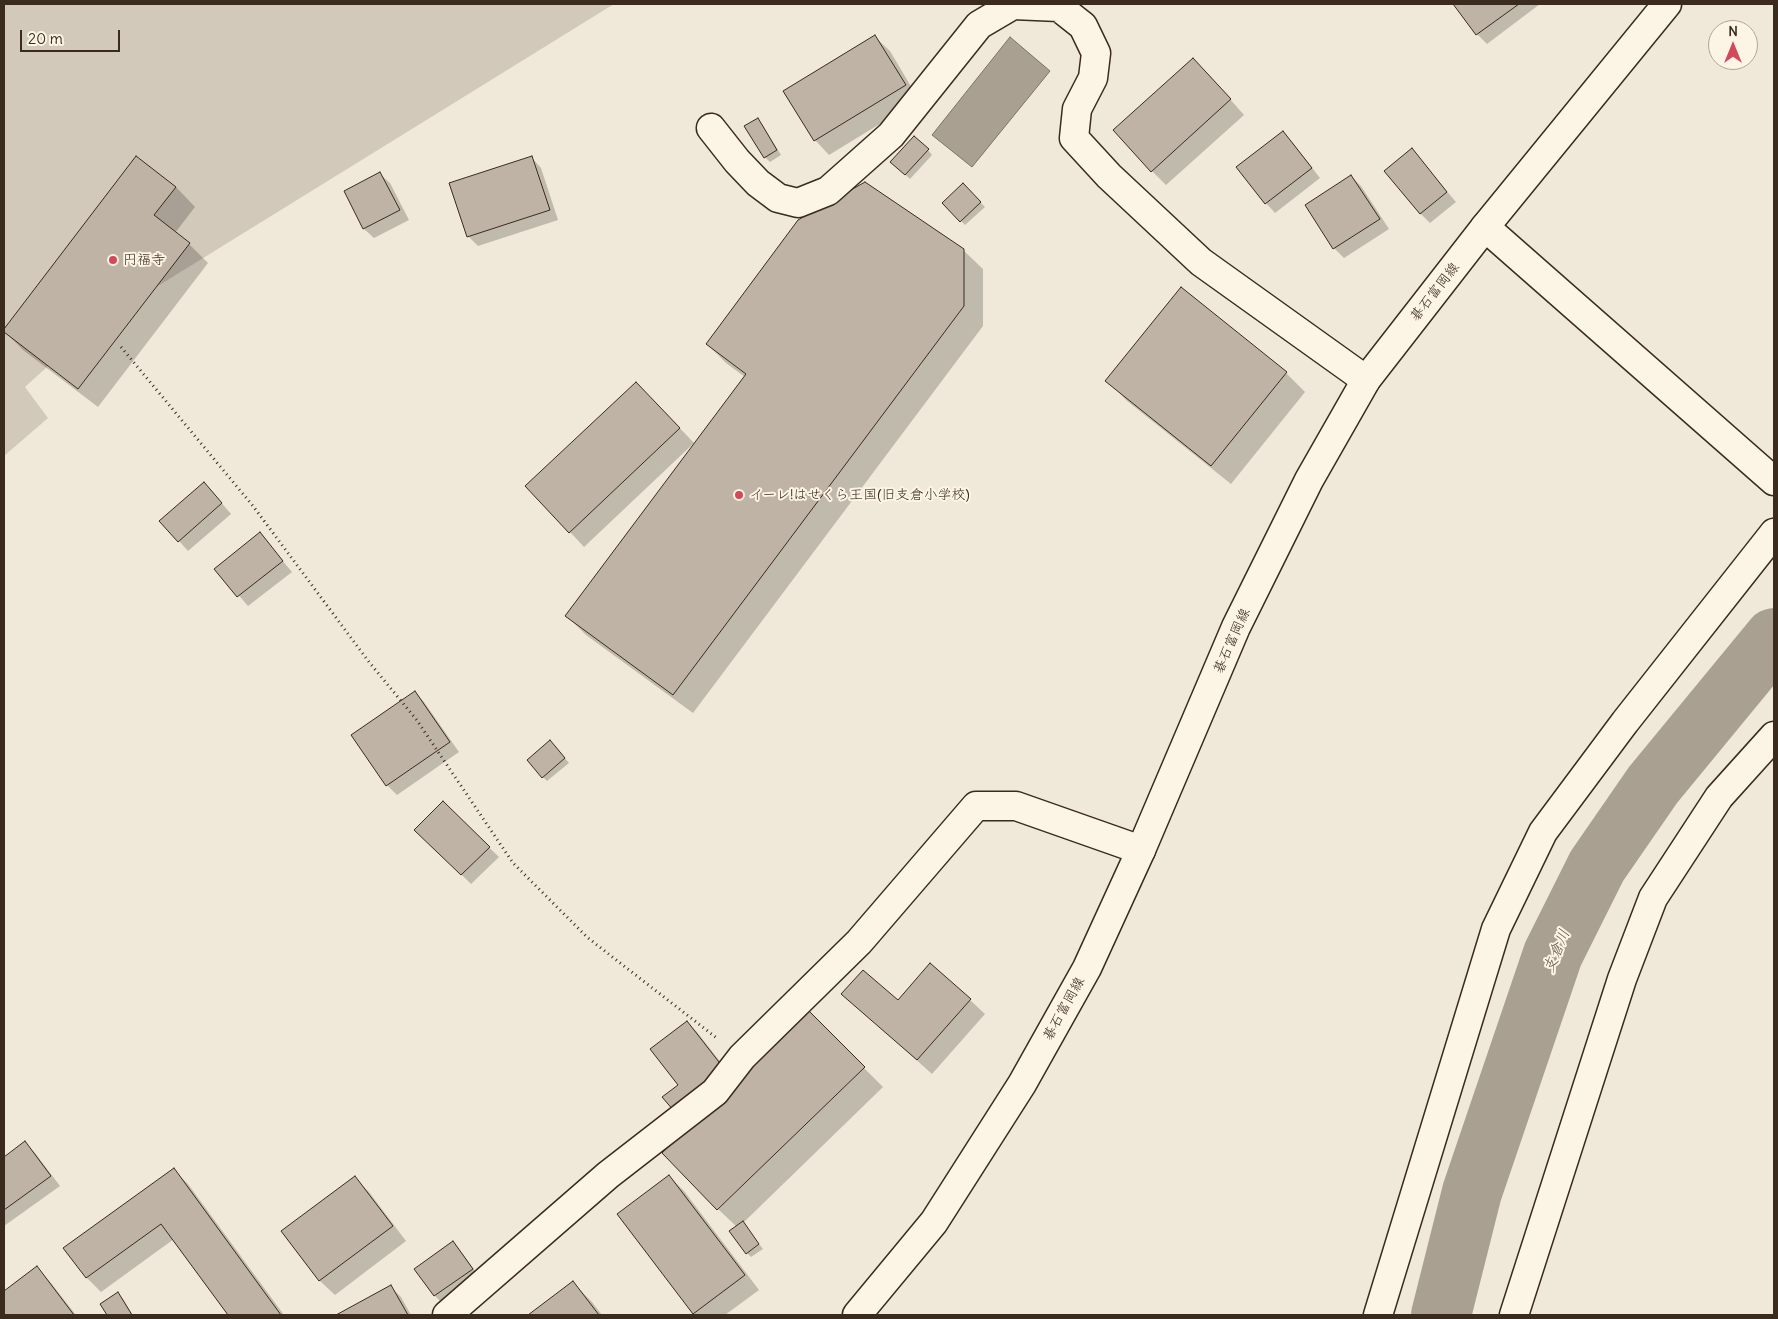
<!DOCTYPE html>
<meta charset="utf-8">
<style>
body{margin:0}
#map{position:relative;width:1778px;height:1319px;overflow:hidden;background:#f0e9d9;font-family:Delius,sans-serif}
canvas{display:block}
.frame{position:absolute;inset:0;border:5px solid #3b2a1e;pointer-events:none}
.north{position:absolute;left:1708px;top:20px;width:50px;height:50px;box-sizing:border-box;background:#fcf5e5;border:1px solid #afa495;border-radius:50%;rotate:0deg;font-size:14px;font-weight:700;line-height:20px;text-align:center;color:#3b2a1e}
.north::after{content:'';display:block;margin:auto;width:18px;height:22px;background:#d1495b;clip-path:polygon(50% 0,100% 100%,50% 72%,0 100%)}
.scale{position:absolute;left:20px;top:30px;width:100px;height:22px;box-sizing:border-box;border:2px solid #3b2a1e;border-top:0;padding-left:6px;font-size:15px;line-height:18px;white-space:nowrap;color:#3b2a1e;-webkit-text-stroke:4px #fcf5e5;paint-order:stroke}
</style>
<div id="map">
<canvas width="1778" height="1319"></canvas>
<div class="frame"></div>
<div class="north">N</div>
<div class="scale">20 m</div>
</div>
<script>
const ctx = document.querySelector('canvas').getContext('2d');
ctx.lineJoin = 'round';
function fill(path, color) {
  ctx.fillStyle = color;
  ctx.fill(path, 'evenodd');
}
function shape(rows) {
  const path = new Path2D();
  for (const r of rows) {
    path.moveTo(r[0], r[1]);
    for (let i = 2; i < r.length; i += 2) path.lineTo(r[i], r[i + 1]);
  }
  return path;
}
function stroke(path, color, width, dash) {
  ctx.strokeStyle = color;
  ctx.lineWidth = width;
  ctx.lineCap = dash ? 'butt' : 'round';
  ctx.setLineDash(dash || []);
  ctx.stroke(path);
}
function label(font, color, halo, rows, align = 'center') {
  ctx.font = font + ' Delius,"Klee One",sans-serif';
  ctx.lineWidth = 4;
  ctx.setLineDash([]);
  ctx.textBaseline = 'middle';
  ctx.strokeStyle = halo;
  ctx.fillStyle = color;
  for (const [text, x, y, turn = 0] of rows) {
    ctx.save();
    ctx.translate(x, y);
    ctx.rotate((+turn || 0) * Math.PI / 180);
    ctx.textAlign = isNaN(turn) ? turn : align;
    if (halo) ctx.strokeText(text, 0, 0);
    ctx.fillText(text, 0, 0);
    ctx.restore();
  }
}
const green = shape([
 [4,4,614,4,90,328,25,387,48,418,4,456]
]);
const water = shape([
 [1010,37,1050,71,972,167,932,135,1010,37]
]);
const shadow = shape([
 [1454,4,1540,4,1487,44,1477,34],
 [875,37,890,51,919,100,829,155,815,140],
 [1208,74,1244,115,1166,185,1152,171],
 [757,119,762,124,781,155,770,162,765,157,746,126],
 [1283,133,1293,143,1320,178,1275,213,1266,203],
 [928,150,932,155,910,179,896,166],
 [1412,150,1456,202,1430,223,1420,213],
 [137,158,176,187,195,207,175,233,189,244,208,263,98,407,23,350,4,331],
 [532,158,541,168,558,220,478,246,468,236],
 [380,174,390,183,409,220,374,238,364,229,345,192],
 [1351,176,1361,186,1389,229,1344,258,1334,248],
 [963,185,985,207,965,225,944,203],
 [963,250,983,269,983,326,693,713,586,635,567,616,695,444,694,443,584,547,570,532,651,398,695,444,745,377,726,363,707,344],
 [1181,289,1286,373,1305,392,1231,484,1126,400,1107,380],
 [213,493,231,514,188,551,161,521],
 [260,534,292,572,248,606,216,569],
 [415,692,424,702,459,752,397,795,387,785],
 [555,746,569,763,547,781,543,777],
 [443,803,499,857,471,884,416,830],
 [843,994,898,1002,970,1000,985,1014,932,1074],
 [809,1013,883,1087,743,1223,763,1249,751,1257,747,1253,737,1227,718,1209],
 [687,1022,697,1032,735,1081,680,1085],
 [25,1143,35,1153,60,1186,4,1226,4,1158],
 [174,1170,188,1184,284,1315,229,1315,174,1239,101,1292,86,1277],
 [669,1176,684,1191,759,1290,725,1315,696,1315,694,1313],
 [354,1177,369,1192,406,1241,335,1295,320,1281,283,1232],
 [453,1243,462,1253,481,1279,444,1305,435,1296],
 [37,1268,51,1283,76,1315,4,1315,4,1293],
 [573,1283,592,1302,602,1315,530,1315],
 [391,1287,401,1297,411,1315,339,1315],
 [118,1294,123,1299,133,1315,108,1315,101,1304]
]);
const river = shape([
 [1441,1315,1472,1192,1553,954,1597,866,1653,785,1774,638]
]);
const building = shape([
 [1453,4,1519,4,1476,35,1453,4],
 [875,35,906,85,814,141,783,91,875,35],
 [1193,58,1231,99,1151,172,1113,130,1193,58],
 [758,118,777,150,764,158,744,126,758,118],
 [1283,131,1312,168,1265,204,1236,167,1283,131],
 [914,136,929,149,905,175,890,162,914,136],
 [1412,148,1447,192,1420,214,1384,171,1412,148],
 [136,156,176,187,154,215,190,243,78,389,4,332,4,329,136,156],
 [532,156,550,210,467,237,449,183,532,156],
 [380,172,400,210,363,229,344,191,380,172],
 [1351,175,1380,219,1333,249,1305,205,1351,175],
 [865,182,964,249,964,306,673,695,565,616,746,374,706,344,798,220,865,182],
 [963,183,981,202,960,222,942,203,963,183],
 [1181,287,1287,372,1211,466,1105,381,1181,287],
 [636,382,680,428,569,533,525,486,636,382],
 [204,482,222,503,178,542,159,521,204,482],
 [260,532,283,561,237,597,214,569,260,532],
 [415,691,450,742,386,786,351,735,415,691],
 [550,740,565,758,542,778,527,760,550,740],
 [443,801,490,847,461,875,414,830,443,801],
 [930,963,971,999,917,1060,841,994,863,970,898,1000,930,963],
 [809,1011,865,1067,717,1210,662,1153,809,1011],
 [687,1021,726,1071,674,1111,662,1097,678,1085,650,1049,687,1021],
 [25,1141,51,1176,4,1210,4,1157,25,1141],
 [174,1168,281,1315,228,1315,161,1224,86,1278,63,1248,174,1168],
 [669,1175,745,1275,693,1314,617,1214,669,1175],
 [355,1176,393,1226,319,1281,281,1231,355,1176],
 [743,1221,759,1244,746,1254,729,1231,743,1221],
 [453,1241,473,1269,434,1296,414,1269,453,1241],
 [37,1266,74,1315,4,1315,4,1291,37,1266],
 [573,1281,599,1315,528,1315,573,1281],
 [391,1285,408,1315,336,1315,391,1285],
 [118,1292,132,1315,107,1315,100,1304,118,1292]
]);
const path = shape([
 [121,347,253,506,369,662,416,719,513,863,588,938,718,1039]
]);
const minor = shape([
 [711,128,737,161,758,183,778,198,798,203,828,191,891,135,979,25,1013,5,1059,7,1083,26,1096,53,1093,78,1077,109,1074,138,1109,176,1201,262,1366,380],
 [1485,227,1774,481],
 [447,1315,608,1175,715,1092,742,1057,859,942,976,806,1016,806,1141,850],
 [1378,1315,1496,929,1543,832,1625,722,1774,533],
 [1514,1315,1622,979,1653,898,1719,797,1774,736]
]);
const major = shape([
 [857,1315,934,1222,1022,1084,1087,968,1141,850,1236,627,1309,480,1366,380,1485,227,1667,4]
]);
const markers = [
 [113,260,5,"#d1495b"],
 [739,495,5,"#d1495b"]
];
const poiNames = [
 ["円福寺",123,260],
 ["イーレ!はせくら王国(旧支倉小学校)",749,495]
];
const streetNames = [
 ["碁石富岡線",1435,292,-52],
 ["碁石富岡線",1232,641,-66],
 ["碁石富岡線",1064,1009,-61]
];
const waterNames = [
 ["支倉川",1557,951,-67]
];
fill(green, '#d2c9ba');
fill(water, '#aaa091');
stroke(water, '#7e7163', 1);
fill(shadow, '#0003');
stroke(river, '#aaa091', 60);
fill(building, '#beb3a4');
stroke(building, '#3b2a1e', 1);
stroke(minor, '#3b2a1e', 31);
stroke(major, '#3b2a1e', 31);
stroke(path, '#3b2a1e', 3, [1, 4]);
stroke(minor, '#fcf5e5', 28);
stroke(major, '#fcf5e5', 28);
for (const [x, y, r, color] of markers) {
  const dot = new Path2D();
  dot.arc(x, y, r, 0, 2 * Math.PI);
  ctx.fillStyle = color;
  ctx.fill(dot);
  stroke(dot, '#fcf5e5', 2);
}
label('14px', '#3b2a1e', '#fcf5e5', poiNames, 'left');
label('14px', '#3b2a1e', '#fcf5e5', streetNames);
label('italic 15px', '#625346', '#fcf5e5', waterNames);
</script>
